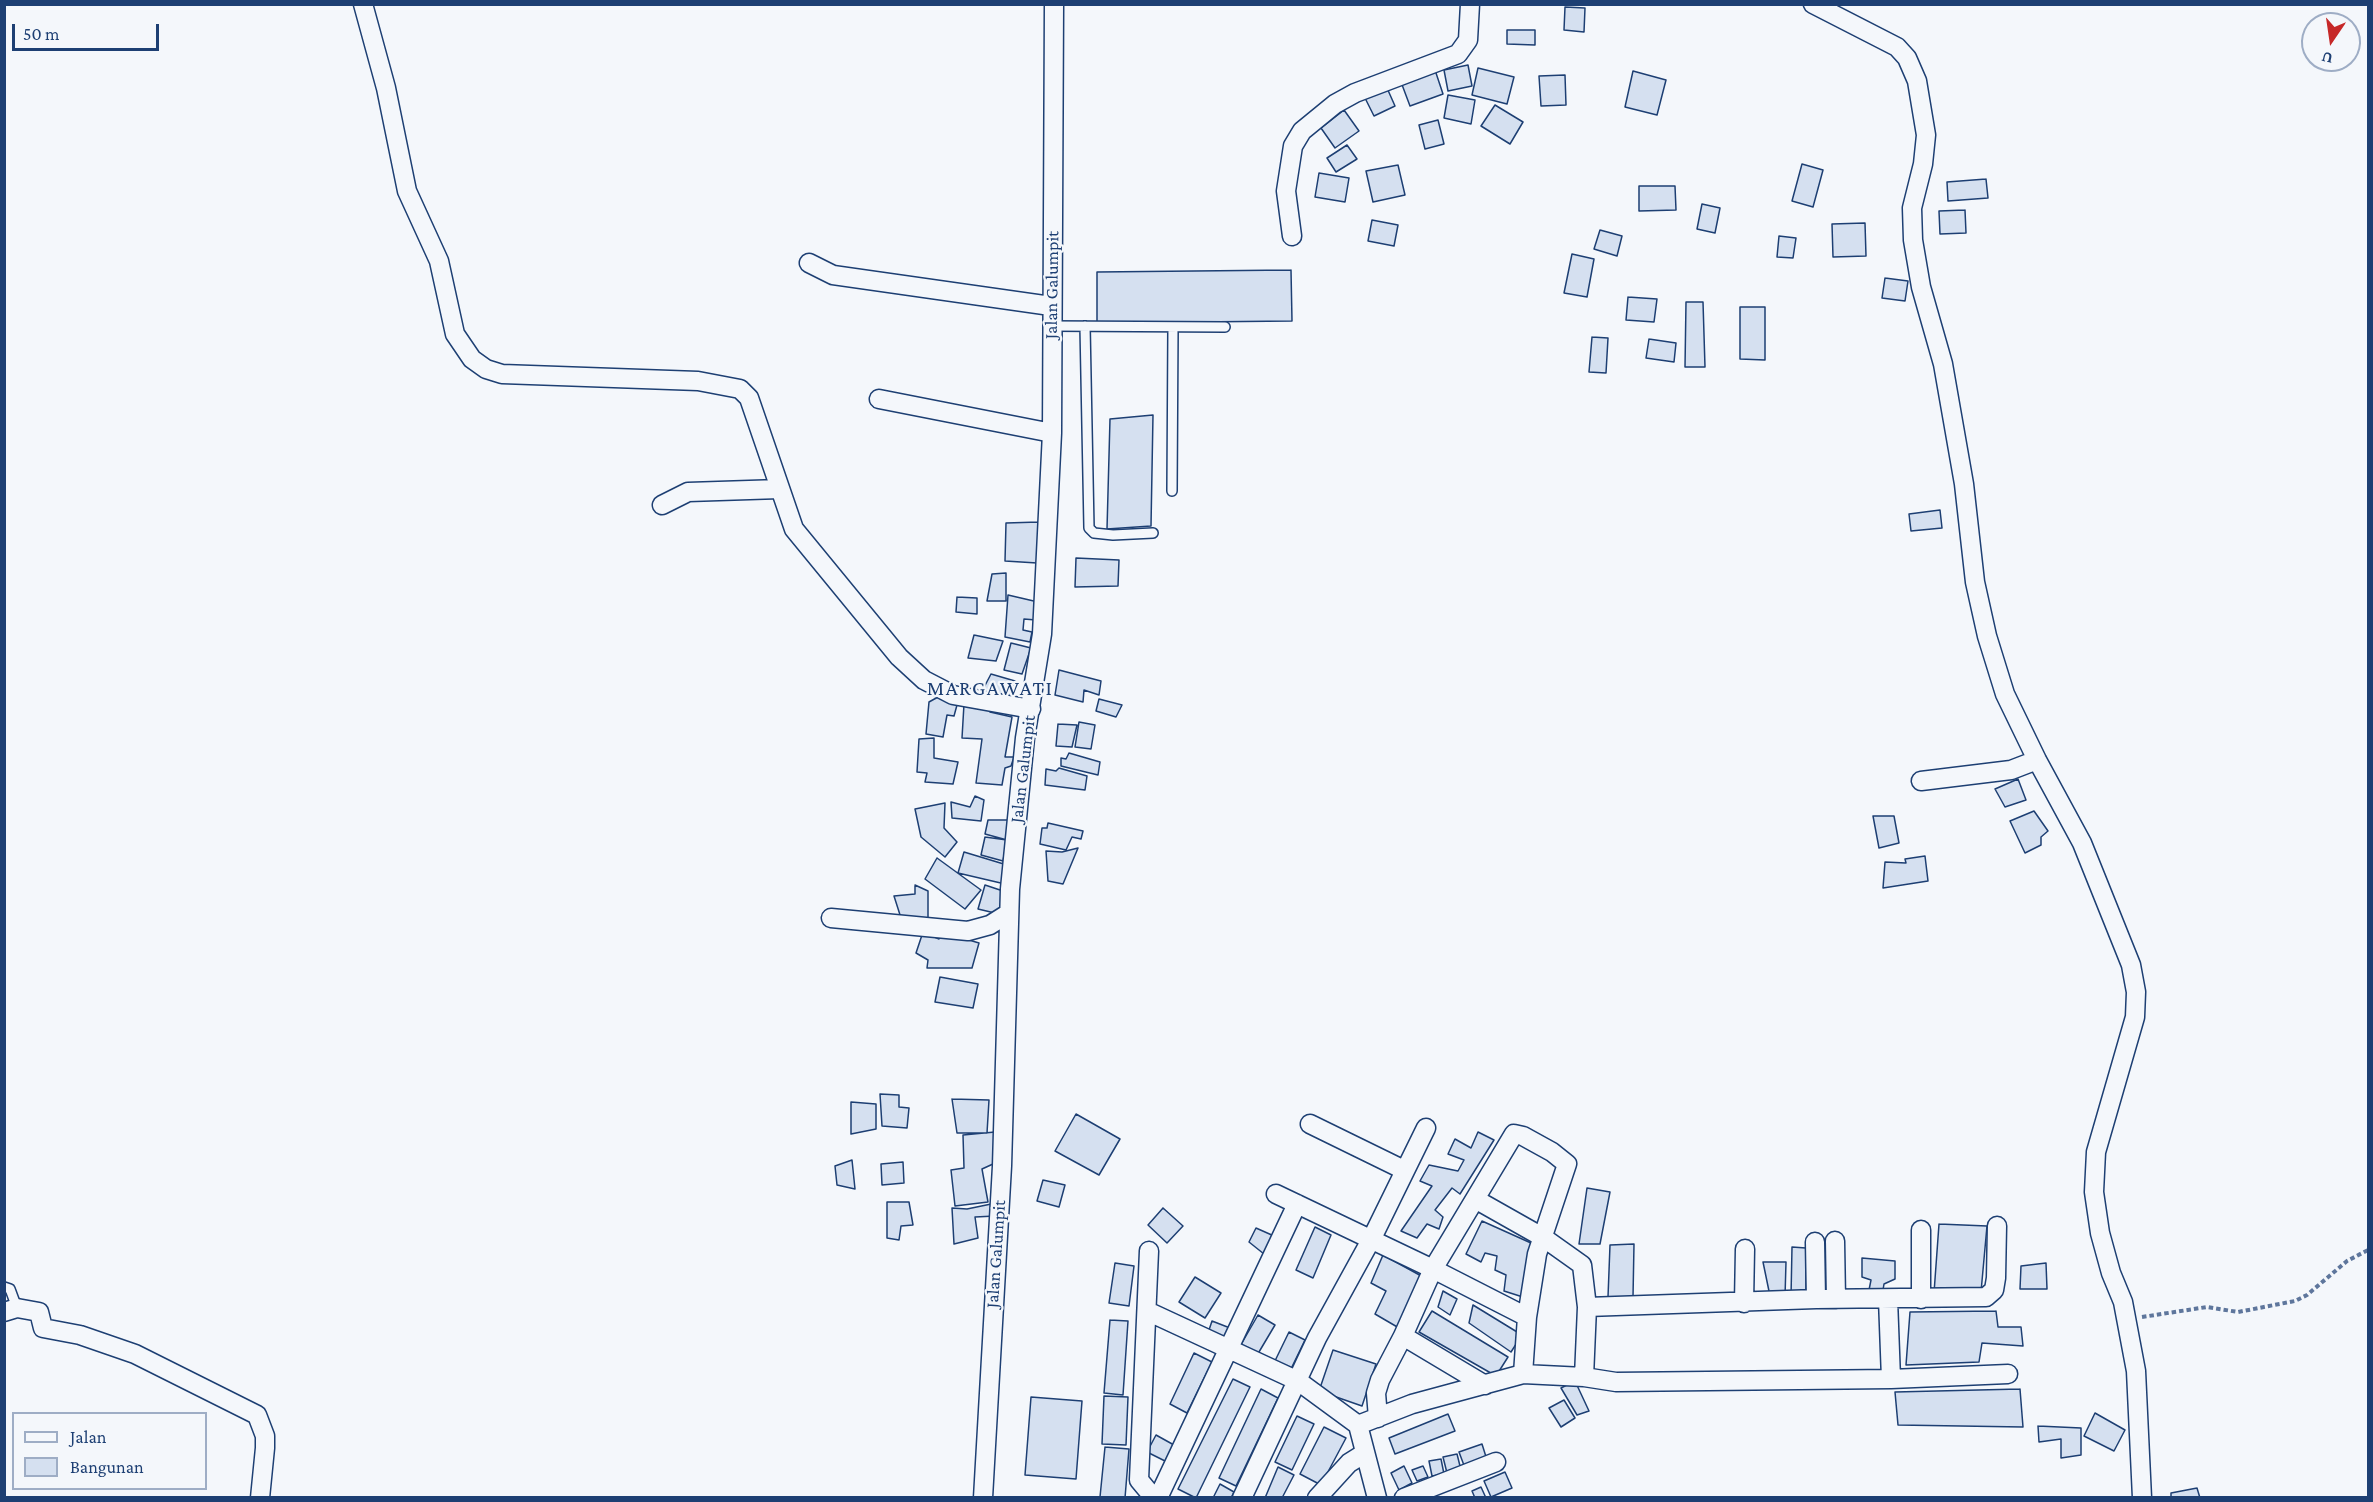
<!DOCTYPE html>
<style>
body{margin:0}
#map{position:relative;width:2373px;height:1502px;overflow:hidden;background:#f4f7fb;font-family:"Crimson Pro",serif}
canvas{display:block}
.frame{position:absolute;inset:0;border:6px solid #1d3f73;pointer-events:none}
.legend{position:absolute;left:12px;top:1412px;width:195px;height:78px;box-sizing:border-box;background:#f4f7fb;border:2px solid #9eadc5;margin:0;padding:8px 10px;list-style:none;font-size:18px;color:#1d3f73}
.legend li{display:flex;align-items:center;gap:12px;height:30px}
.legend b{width:30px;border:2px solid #9eadc5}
.north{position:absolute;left:2301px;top:12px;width:60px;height:60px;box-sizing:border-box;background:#f4f7fb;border:2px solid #9eadc5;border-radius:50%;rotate:193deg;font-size:16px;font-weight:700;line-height:24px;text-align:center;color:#1d3f73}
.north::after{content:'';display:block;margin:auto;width:21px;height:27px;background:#c62828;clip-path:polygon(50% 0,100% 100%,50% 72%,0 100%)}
.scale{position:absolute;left:12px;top:24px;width:147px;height:27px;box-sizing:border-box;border:3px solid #1d3f73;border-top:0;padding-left:8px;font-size:18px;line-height:21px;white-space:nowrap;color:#1d3f73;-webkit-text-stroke:4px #f4f7fb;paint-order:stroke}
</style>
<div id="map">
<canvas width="2373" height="1502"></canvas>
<div class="frame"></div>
<ul class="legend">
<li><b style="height:8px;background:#f4f7fb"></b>Jalan</li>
<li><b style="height:16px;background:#d5e0f0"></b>Bangunan</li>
</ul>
<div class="north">U</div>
<div class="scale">50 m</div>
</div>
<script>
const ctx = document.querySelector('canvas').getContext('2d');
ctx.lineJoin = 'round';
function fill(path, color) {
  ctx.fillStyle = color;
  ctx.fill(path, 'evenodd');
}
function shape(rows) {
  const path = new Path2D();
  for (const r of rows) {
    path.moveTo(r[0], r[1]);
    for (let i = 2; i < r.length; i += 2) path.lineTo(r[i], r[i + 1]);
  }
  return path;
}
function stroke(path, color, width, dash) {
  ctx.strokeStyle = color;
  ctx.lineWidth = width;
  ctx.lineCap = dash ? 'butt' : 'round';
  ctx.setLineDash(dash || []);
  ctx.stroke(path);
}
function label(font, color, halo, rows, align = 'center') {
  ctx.font = font + ' "Crimson Pro",serif';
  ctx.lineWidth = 4.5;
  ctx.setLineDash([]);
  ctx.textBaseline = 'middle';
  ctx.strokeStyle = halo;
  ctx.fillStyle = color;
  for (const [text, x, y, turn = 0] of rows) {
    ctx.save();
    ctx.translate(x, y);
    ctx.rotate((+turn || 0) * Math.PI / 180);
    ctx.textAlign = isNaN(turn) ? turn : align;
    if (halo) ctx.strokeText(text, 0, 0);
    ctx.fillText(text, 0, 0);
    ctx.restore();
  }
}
const building = shape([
 [1565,7,1585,8,1584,32,1564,30,1565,7],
 [1507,30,1535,30,1535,45,1507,44,1507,30],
 [1468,65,1472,86,1448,91,1444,70,1468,65],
 [1478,68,1514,77,1507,104,1472,95,1478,68],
 [1435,70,1443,94,1410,106,1401,82,1435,70],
 [1633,71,1666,80,1657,115,1625,107,1633,71],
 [1565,75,1566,105,1541,106,1539,76,1565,75],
 [1387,88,1395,106,1374,116,1365,98,1387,88],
 [1448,95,1475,100,1471,124,1444,118,1448,95],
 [1495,105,1523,122,1510,144,1481,126,1495,105],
 [1344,110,1359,131,1335,148,1321,128,1344,110],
 [1438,120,1444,144,1425,149,1419,125,1438,120],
 [1347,145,1357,159,1336,172,1327,158,1347,145],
 [1802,164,1823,170,1813,207,1792,201,1802,164],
 [1398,165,1405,195,1373,202,1366,171,1398,165],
 [1319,173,1349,178,1345,202,1315,197,1319,173],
 [1986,179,1988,198,1948,201,1947,182,1986,179],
 [1639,186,1675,186,1676,210,1639,211,1639,186],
 [1702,204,1720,208,1715,233,1697,229,1702,204],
 [1965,210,1966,233,1940,234,1939,211,1965,210],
 [1372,220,1398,225,1394,246,1368,241,1372,220],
 [1865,223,1866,256,1833,257,1832,224,1865,223],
 [1600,230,1622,236,1617,256,1594,249,1600,230],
 [1779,236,1796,238,1793,258,1777,257,1779,236],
 [1572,254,1594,259,1587,297,1564,293,1572,254],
 [1291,270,1292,321,1097,323,1097,272,1291,270],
 [1885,278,1908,281,1905,301,1882,298,1885,278],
 [1628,297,1657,299,1654,322,1626,320,1628,297],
 [1686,302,1703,302,1705,367,1685,367,1686,302],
 [1740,307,1765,307,1765,360,1740,359,1740,307],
 [1592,337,1608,338,1606,373,1589,372,1592,337],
 [1649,339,1676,343,1674,362,1646,358,1649,339],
 [1153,415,1151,526,1107,529,1110,419,1153,415],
 [1940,510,1942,528,1911,531,1909,514,1940,510],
 [1039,522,1037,563,1005,561,1006,523,1039,522],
 [1076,558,1119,560,1118,586,1075,587,1076,558],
 [1006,573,1006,601,987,601,992,574,1006,573],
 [1008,595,1038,602,1036,620,1024,619,1023,630,1032,632,1030,642,1005,637,1008,595],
 [957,597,977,598,977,614,956,612,957,597],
 [974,635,1003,641,996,661,968,658,974,635],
 [1011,643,1031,648,1022,674,1004,670,1011,643],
 [1059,670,1101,681,1099,695,1084,690,1083,702,1055,695,1059,670],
 [991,674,1015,681,1011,700,980,695,991,674],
 [938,697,957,705,954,716,947,715,943,737,926,734,929,702,938,697],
 [1099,699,1122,705,1116,717,1096,711,1099,699],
 [964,704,990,707,990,712,1012,717,1005,757,1014,757,1011,766,1005,768,1002,785,976,783,982,739,962,738,964,704],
 [1079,722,1095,725,1091,749,1075,747,1079,722],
 [1058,724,1077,725,1072,747,1056,746,1058,724],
 [934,738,934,758,958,762,953,784,925,782,927,773,917,772,919,739,934,738],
 [1069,753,1100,762,1098,775,1061,766,1061,758,1066,759,1069,753],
 [1059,768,1087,776,1085,790,1045,785,1046,769,1056,771,1059,768],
 [2018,779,2026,800,2005,807,1995,789,2018,779],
 [975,796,984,800,981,821,952,818,951,802,970,807,975,796],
 [945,803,944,828,957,842,945,857,921,837,915,809,945,803],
 [2034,811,2048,831,2041,837,2041,845,2025,853,2010,821,2034,811],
 [1873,816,1894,816,1899,843,1879,848,1873,816],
 [988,820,1010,820,1007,840,985,834,988,820],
 [1048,823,1083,831,1081,839,1072,837,1066,850,1040,844,1042,828,1047,828,1048,823],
 [985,837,1007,840,1003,861,981,855,985,837],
 [1078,848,1063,884,1048,881,1046,851,1062,852,1078,848],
 [964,852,1007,865,1005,884,958,873,964,852],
 [1925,856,1928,881,1883,888,1885,862,1906,863,1905,859,1925,856],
 [937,858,981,890,965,909,925,879,937,858],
 [915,885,928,891,928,918,901,918,894,896,915,894,915,885],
 [985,885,1006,892,999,914,978,909,985,885],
 [923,932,939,939,942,932,979,943,972,968,927,968,928,960,916,953,923,932],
 [940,977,978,984,973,1008,935,1002,940,977],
 [880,1094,899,1095,899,1107,909,1108,907,1128,882,1126,880,1094],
 [952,1099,989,1100,987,1133,957,1133,952,1099],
 [851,1102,876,1104,876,1129,851,1134,851,1102],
 [1076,1114,1120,1139,1099,1175,1055,1151,1076,1114],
 [995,1132,993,1164,982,1169,988,1202,955,1206,951,1170,964,1168,963,1135,995,1132],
 [1478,1132,1494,1140,1460,1194,1452,1188,1435,1210,1443,1217,1439,1229,1427,1224,1417,1238,1401,1231,1432,1186,1420,1181,1429,1165,1458,1171,1464,1160,1448,1154,1455,1139,1471,1148,1478,1132],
 [852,1160,855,1189,837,1185,835,1166,852,1160],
 [903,1162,904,1183,882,1185,881,1164,903,1162],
 [1043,1180,1065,1185,1059,1207,1037,1201,1043,1180],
 [1587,1188,1610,1192,1600,1244,1579,1244,1587,1188],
 [887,1202,909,1202,913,1225,901,1226,899,1240,887,1238,887,1202],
 [996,1203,995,1216,975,1217,978,1238,954,1244,952,1208,967,1209,996,1203],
 [1163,1208,1183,1226,1167,1243,1148,1225,1163,1208],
 [1482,1221,1531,1243,1526,1298,1504,1291,1506,1275,1495,1270,1497,1256,1485,1253,1481,1262,1466,1254,1482,1221],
 [1939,1224,1987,1226,1981,1292,1934,1293,1939,1224],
 [1315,1227,1331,1235,1313,1278,1296,1270,1315,1227],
 [1256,1228,1274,1236,1264,1254,1249,1242,1256,1228],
 [1634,1244,1633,1297,1608,1297,1610,1245,1634,1244],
 [1792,1247,1806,1248,1806,1294,1791,1297,1792,1247],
 [1383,1255,1425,1278,1399,1328,1375,1314,1386,1291,1371,1283,1383,1255],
 [1862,1258,1895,1261,1895,1279,1884,1284,1882,1296,1868,1295,1871,1280,1862,1277,1862,1258],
 [1763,1262,1786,1262,1785,1297,1770,1296,1763,1262],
 [1115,1263,1134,1266,1129,1306,1109,1303,1115,1263],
 [2046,1263,2047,1289,2020,1289,2021,1266,2046,1263],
 [1195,1277,1221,1293,1205,1318,1179,1302,1195,1277],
 [1443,1291,1457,1299,1450,1315,1438,1307,1443,1291],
 [1473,1305,1522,1335,1511,1352,1469,1323,1473,1305],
 [1432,1311,1508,1357,1496,1376,1419,1332,1432,1311],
 [1996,1311,1998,1327,2021,1327,2023,1346,1982,1343,1979,1362,1906,1365,1910,1312,1996,1311],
 [1258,1315,1275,1325,1256,1357,1239,1348,1258,1315],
 [1110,1320,1128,1321,1123,1395,1104,1393,1110,1320],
 [1212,1321,1230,1328,1225,1342,1207,1336,1212,1321],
 [1289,1332,1305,1340,1288,1375,1272,1367,1289,1332],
 [1333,1350,1376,1364,1362,1406,1319,1391,1333,1350],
 [1194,1353,1212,1362,1187,1413,1170,1404,1194,1353],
 [1233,1379,1250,1387,1196,1498,1178,1489,1233,1379],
 [1575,1381,1589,1411,1577,1415,1561,1388,1575,1381],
 [1261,1389,1278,1398,1236,1486,1219,1478,1261,1389],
 [2020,1389,2023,1427,1898,1425,1895,1392,2020,1389],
 [1104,1396,1128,1397,1126,1445,1102,1444,1104,1396],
 [1031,1397,1082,1401,1076,1479,1025,1475,1031,1397],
 [1564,1400,1575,1418,1561,1427,1549,1408,1564,1400],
 [2095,1413,2125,1430,2114,1451,2084,1436,2095,1413],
 [1448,1414,1455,1431,1395,1454,1389,1438,1448,1414],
 [1297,1416,1314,1424,1292,1470,1275,1462,1297,1416],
 [2038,1426,2081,1428,2081,1455,2061,1458,2061,1439,2039,1442,2038,1426],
 [1324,1427,1346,1438,1321,1485,1300,1474,1324,1427],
 [1156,1435,1174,1445,1165,1461,1147,1452,1156,1435],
 [1482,1444,1487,1460,1465,1468,1459,1452,1482,1444],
 [1105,1447,1129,1449,1125,1498,1100,1497,1105,1447],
 [1457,1454,1461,1470,1447,1473,1443,1457,1457,1454],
 [1441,1459,1444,1474,1432,1476,1429,1461,1441,1459],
 [1404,1466,1412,1483,1399,1490,1391,1473,1404,1466],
 [1423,1466,1428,1477,1417,1481,1412,1470,1423,1466],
 [1278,1467,1294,1475,1282,1498,1265,1498,1278,1467],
 [1505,1472,1512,1488,1491,1497,1484,1481,1505,1472],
 [1220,1484,1234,1492,1231,1498,1213,1498,1220,1484],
 [1481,1487,1486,1498,1475,1498,1472,1491,1481,1487],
 [2197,1488,2200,1498,2171,1498,2171,1493,2197,1488]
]);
const path = shape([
 [2142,1317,2207,1307,2238,1312,2295,1301,2307,1295,2347,1261,2368,1250]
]);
const service = shape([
 [1051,326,1225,327],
 [1085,326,1089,528,1094,533,1113,535,1153,533],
 [1172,491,1173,327],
 [4,1287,10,1289,17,1308]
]);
const minor = shape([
 [363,4,386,88,407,191,439,261,455,334,472,359,486,369,502,374,698,381,740,389,749,398,794,529,899,657,924,680,953,695,1031,709],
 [1813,4,1897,47,1907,58,1917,81,1926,135,1923,164,1912,208,1913,240,1921,287,1943,364,1964,484,1975,582,1987,636,2005,694,2037,760,2082,843,2131,965,2136,992,2135,1017,2096,1152,2094,1192,2100,1233,2111,1273,2123,1302,2136,1371,2142,1498],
 [1292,236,1286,191,1293,146,1302,131,1335,104,1355,93,1458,54,1468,40,1470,4],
 [809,263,833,275,1051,306],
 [879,399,1052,433],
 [662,505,688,492,780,489],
 [1921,781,2011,770,2037,760],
 [831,918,968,931,990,925,1009,913],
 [1310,1124,1404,1170],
 [1276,1194,1433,1269,1475,1199,1544,1238,1582,1265,1587,1307],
 [1475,1199,1514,1134,1523,1136,1552,1152,1567,1164,1537,1254,1527,1317,1433,1269,1403,1336,1485,1385],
 [1921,1230,1921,1299],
 [1835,1241,1836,1299],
 [1815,1242,1816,1299],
 [1149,1251,1139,1480,1154,1498],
 [1744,1303,1745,1249],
 [1147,1311,1298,1381,1358,1425,1377,1498],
 [4,1312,17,1308,39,1312,43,1328,80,1335,135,1354,257,1415,265,1436,265,1448,260,1498],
 [1523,1374,1527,1317],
 [1584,1377,1616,1382,1891,1379,1888,1299],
 [1891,1379,2008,1374],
 [1378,1418,1376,1393,1380,1380,1403,1336],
 [1358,1425,1412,1404,1523,1374,1584,1377,1587,1307,1816,1299,1986,1297,1994,1290,1996,1278,1997,1226],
 [983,1498,1002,1166,1010,889,1025,738,1042,634,1052,433,1054,4],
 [1158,1498,1297,1204],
 [1242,1498,1317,1338,1372,1238,1426,1128],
 [1317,1498,1349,1463,1365,1453],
 [1404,1498,1496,1462]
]);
const streetNames = [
 ["Jalan Galumpit",1052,285,-89],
 ["Jalan Galumpit",1023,769,-83],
 ["Jalan Galumpit",996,1254,-86]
];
const quarterNames = [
 ["MARGAWATI",990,689]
];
fill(building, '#d5e0f0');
stroke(building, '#1d3f73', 1.5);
stroke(service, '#1d3f73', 12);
stroke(minor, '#1d3f73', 21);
stroke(path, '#5e769c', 4, [4.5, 3]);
stroke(service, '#f4f7fb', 9);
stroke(minor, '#f4f7fb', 18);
label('18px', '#1d3f73', '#f4f7fb', streetNames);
ctx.letterSpacing = '1.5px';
label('21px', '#1d3f73', '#f4f7fb', quarterNames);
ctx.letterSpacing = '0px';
</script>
